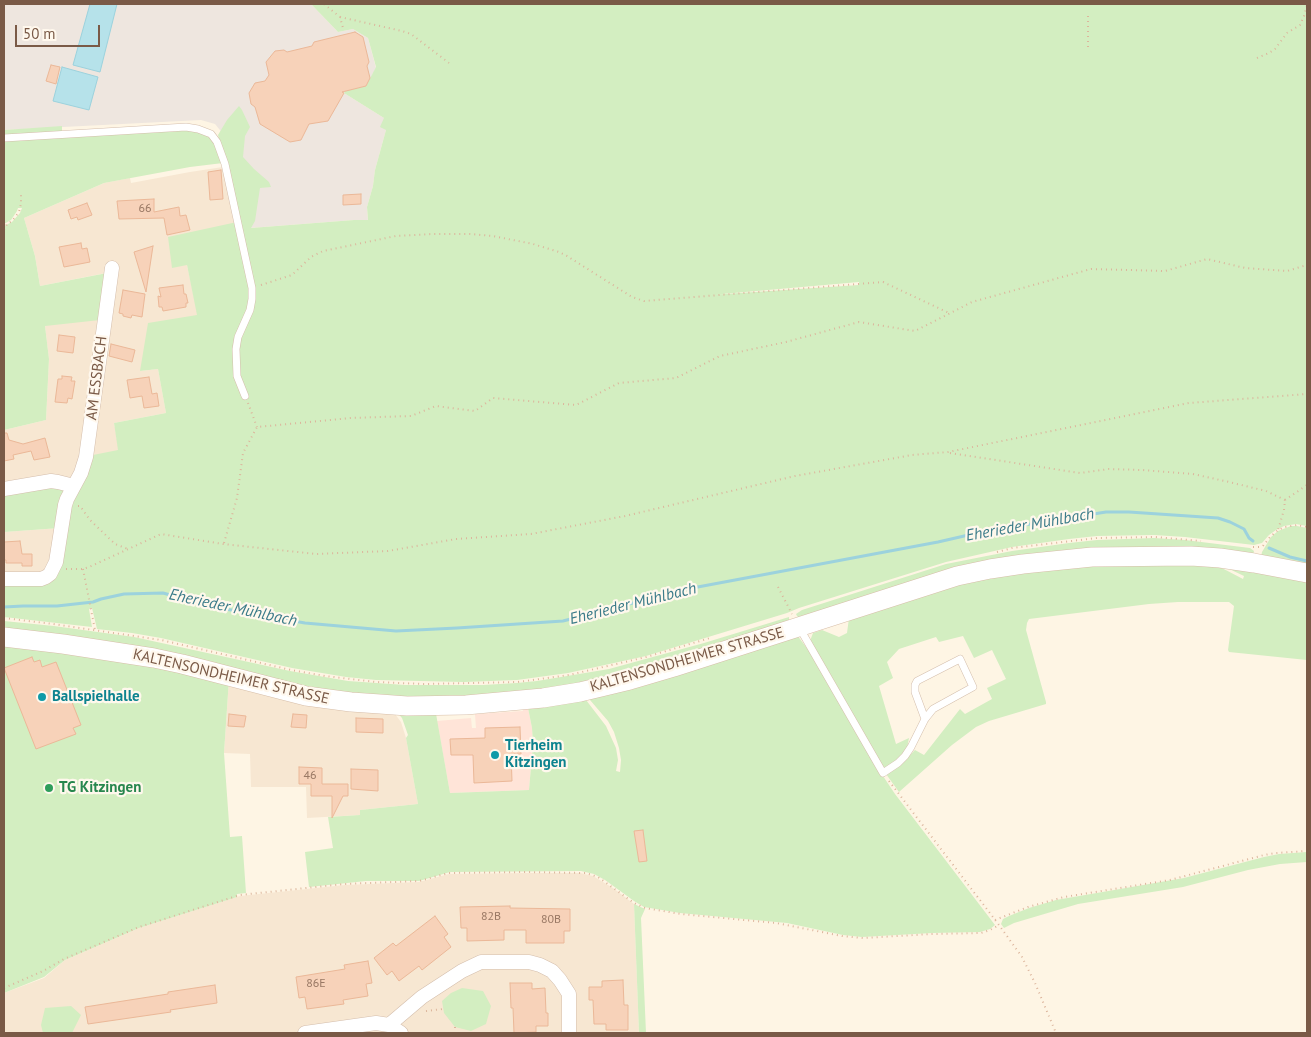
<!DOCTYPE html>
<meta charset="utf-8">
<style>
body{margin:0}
#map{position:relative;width:1311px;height:1037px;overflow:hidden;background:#fef5e4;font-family:"PT Sans",sans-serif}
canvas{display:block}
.frame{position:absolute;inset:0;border:5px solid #7a5a47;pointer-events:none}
.scale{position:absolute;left:15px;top:25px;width:85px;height:22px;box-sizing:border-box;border:2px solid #7a5a47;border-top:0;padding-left:6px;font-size:15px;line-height:18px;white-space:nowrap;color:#7a5a47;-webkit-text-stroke:4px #fff8ed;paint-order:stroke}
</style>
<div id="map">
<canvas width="1311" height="1037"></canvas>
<div class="frame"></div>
<div class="scale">50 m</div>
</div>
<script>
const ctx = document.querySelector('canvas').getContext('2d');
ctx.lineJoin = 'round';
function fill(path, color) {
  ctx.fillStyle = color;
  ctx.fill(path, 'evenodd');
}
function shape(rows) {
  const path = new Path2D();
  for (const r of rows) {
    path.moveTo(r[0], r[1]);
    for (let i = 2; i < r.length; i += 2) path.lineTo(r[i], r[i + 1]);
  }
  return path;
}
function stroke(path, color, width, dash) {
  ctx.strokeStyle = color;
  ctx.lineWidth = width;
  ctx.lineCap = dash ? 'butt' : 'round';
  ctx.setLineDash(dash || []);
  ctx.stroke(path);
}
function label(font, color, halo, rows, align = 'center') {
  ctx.font = font + ' "PT Sans",sans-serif';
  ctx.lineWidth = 4.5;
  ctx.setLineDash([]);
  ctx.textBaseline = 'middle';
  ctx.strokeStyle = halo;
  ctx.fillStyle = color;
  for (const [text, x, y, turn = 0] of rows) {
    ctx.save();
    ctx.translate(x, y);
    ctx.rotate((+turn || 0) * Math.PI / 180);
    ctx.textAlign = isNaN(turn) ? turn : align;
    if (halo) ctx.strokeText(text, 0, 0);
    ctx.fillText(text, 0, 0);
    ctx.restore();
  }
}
const residential = shape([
 [223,167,237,222,187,265,198,316,140,371,158,369,166,413,114,423,119,450,73,482,4,486,4,430,46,420,49,359,45,326,106,273,40,286,35,256,24,218,104,183,130,178,131,183,190,172],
 [60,528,49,573,4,577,4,532],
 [229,679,392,710,401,722,406,738,418,804,360,810,361,815,307,818,306,787,251,787,250,754,224,753],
 [526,873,580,873,593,876,613,888,634,904,639,1033,4,1033,4,993,44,978,65,960,139,928,240,896,345,885,419,882,449,874]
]);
const commercial = shape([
 [527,703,532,728,533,743,529,790,450,793,437,721,471,718,472,728,476,728,475,714,523,711,522,704]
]);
const industrial = shape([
 [4,4,311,4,338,32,353,29,368,38,376,68,366,86,345,91,344,93,384,118,386,130,375,170,373,186,367,207,368,221,354,220,250,228,224,135,215,124,201,120,4,130]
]);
const green = shape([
 [311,4,1307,4,1307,526,1296,524,1284,526,1276,530,1269,535,1262,543,1254,545,1185,537,1154,535,1097,536,1069,539,1012,547,946,562,799,608,787,613,646,656,568,673,517,680,464,682,376,680,346,677,292,668,161,638,132,633,97,629,92,608,89,609,92,627,4,617,4,581,46,579,60,528,4,532,4,491,51,484,75,488,88,456,118,450,114,423,166,413,158,369,140,371,148,323,197,315,187,265,172,268,168,237,237,222,251,299,237,335,239,376,237,350,254,294,246,245,218,135,227,120,239,106,242,110,250,127,245,136,243,157,254,169,269,182,271,187,260,188,255,221,251,228,354,220,368,220,367,207,373,186,375,170,386,130,380,127,384,118,344,93,345,91,366,86,376,67,368,38,353,29,338,32],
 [859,282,859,285,710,295,711,295],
 [62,126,62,132,4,137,4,130],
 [198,130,214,139,223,163,190,167,104,183,24,218,35,256,40,286,107,273,100,320,45,326,49,359,46,420,4,430,4,226,12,222,20,213,22,208,18,208,17,211,11,220,4,224,4,140],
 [1291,526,1297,526,1307,528,1307,570,1261,557,1262,552,1271,537,1278,531],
 [1154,538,1185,540,1250,548,1254,551,1253,555,1057,558,802,620,797,616,796,614,802,610,946,564,1012,551,1069,543,1097,540],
 [1056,562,1218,566,1243,579,1244,576,1223,566,1307,576,1307,660,1229,652,1228,650,1234,606,1229,602,1178,602,1149,604,1029,619,1027,623,1026,630,1046,702,1046,704,989,721,976,727,952,745,899,792,886,774,901,764,915,750,924,755,960,709,965,714,992,699,987,688,1006,679,992,650,974,658,963,636,939,642,936,637,899,649,887,662,893,678,879,686,896,744,909,738,907,748,902,755,897,761,883,770,810,641,813,633,822,630,839,637,847,633,849,618,923,589],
 [789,617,789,621,581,689,376,701,4,634,4,621,54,626,134,637,290,671,348,681,405,685,483,685,517,683,537,681,609,669,704,643],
 [797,635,809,651,881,773,895,794,995,925,990,929,980,932,932,933,862,937,843,935,787,923,680,913,644,907,634,901,605,880,594,874,581,871,450,872,419,881,366,881,309,887,305,852,333,848,328,817,360,815,360,810,418,804,406,738,408,735,402,718,393,708,435,708,450,793,529,790,533,743,532,728,527,703,586,700,606,726,616,748,618,760,616,771,620,772,621,760,619,748,614,732,608,721,584,693],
 [4,640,229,679,224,753,230,837,242,836,246,893,237,894,237,897,139,928,65,960,44,977,4,993],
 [1307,852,1307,862,1280,864,1248,870,1183,887,1078,904,1014,923,1004,928,1001,924,1003,919,1009,916,1029,908,1056,900,1184,878,1264,857,1279,854],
 [634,904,645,909,641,918,646,1033,639,1033],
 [462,988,483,991,491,1006,486,1024,471,1031,455,1027,444,1013,442,1001,451,993],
 [71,1006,81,1015,72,1033,43,1033,41,1025,45,1008]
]);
const water = shape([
 [90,4,117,4,100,72,73,65,90,4],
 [62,67,98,77,89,110,53,101,62,67]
]);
const stream = shape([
 [1269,548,1290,557,1307,561],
 [4,607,23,606,57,606,93,602,101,599,124,594,163,593,214,607,305,623,396,631,457,628,563,621,687,589,938,542,986,531,1106,512,1129,512,1218,518,1230,522,1244,529,1249,538,1253,541]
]);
const building = shape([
 [355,32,363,37,369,62,367,66,370,78,366,86,342,92,344,93,328,121,309,124,301,140,290,142,260,124,255,107,251,104,249,93,255,83,265,81,269,75,266,62,275,51,284,50,287,52,312,46,314,42,355,32],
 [51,65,60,67,56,84,46,81,51,65],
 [221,170,223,199,210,200,208,172,221,170],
 [361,194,361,204,343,205,343,195,361,194],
 [154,199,154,212,179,207,180,216,186,215,190,230,167,235,164,218,119,219,117,201,154,199],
 [87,203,92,215,78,220,77,217,71,219,68,210,87,203],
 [81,243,82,249,87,248,90,262,64,267,59,247,81,243],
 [153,246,146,292,134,252,153,246],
 [183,285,184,294,186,294,188,303,186,303,186,307,163,311,162,307,159,307,158,296,161,297,159,288,183,285],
 [123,290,145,294,142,317,132,315,131,318,123,316,123,314,119,313,123,290],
 [59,335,75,337,73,353,57,351,59,335],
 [111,344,135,350,132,362,109,356,111,344],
 [62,376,72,377,71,381,75,381,72,399,68,398,67,403,55,402,58,379,62,379,62,376],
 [149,377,152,394,157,393,159,406,144,408,142,396,130,398,127,380,149,377],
 [4,433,7,433,9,440,23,444,45,438,50,457,34,460,31,451,13,455,14,459,4,461,4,433],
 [20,541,22,554,32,554,32,566,22,566,22,563,6,563,6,560,4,560,4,542,20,541],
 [32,657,34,662,40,660,42,667,56,662,81,725,73,728,76,734,36,749,4,668,32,657],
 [229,714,246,716,244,727,228,726,229,714],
 [293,714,307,715,306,728,291,727,293,714],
 [356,718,383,719,383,733,356,732,356,718],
 [520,727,521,754,511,754,512,781,474,783,473,755,451,755,450,739,485,738,485,728,520,727],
 [299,767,322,768,322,784,348,784,348,796,343,796,332,818,332,796,311,796,311,784,299,784,299,767],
 [351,769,378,770,378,791,351,789,351,769],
 [643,830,647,861,639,862,634,831,643,830],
 [510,906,510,908,570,909,570,931,564,931,564,943,526,943,526,930,504,930,504,940,467,941,467,928,461,928,460,907,510,906],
 [435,916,448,934,444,937,451,947,422,970,419,966,399,981,392,971,387,975,374,958,393,943,396,946,435,916],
 [368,961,372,983,366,984,368,996,343,1000,344,1004,307,1009,305,997,299,998,296,977,345,969,344,965,368,961],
 [623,980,624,1005,628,1005,628,1030,606,1030,606,1024,594,1024,593,1000,589,1000,589,987,602,987,602,981,623,980],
 [510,983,532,983,532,989,545,988,546,1013,548,1013,548,1026,536,1026,536,1032,514,1033,513,1008,511,1008,510,983],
 [215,985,217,1003,170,1010,171,1012,88,1024,85,1007,168,994,168,992,215,985]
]);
const path = shape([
 [324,4,340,17,343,28],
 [340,17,402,31,411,34,449,63],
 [1088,47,1088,14],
 [1257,58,1269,53,1275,49,1287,33,1300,25,1304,16,1307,5],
 [4,230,7,224,12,221,19,212,21,204,21,195],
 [261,285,292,275,311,257,323,251,396,236,432,234,470,234,493,236,533,244,559,252,567,256,632,297,644,301,883,282,949,313],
 [248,403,257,427],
 [950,453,1080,473,1109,469,1142,470,1193,474,1229,482,1266,491,1285,500,1284,510,1278,530],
 [1285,500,1307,485],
 [78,506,80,506,90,520,115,544,128,549],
 [224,543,237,498,243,453,257,427,351,418,411,416,436,406,475,411,493,398,576,405,619,383,676,378,720,356,786,342,859,322,915,331,972,302,1091,269,1165,271,1207,259,1245,268,1287,271,1307,265],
 [1263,546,1270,537,1278,530,1285,527,1297,525,1307,527],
 [1253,547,1262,547],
 [997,552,1012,548,1097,538,1155,537,1201,541],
 [66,569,83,569,89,567,161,534,223,544,316,554,388,551,456,539,531,534,625,516,795,476,912,455,948,452,1189,403,1307,394],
 [83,569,95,630],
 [778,587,792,614],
 [4,618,53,624,161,640,291,670,325,676,376,682,424,684,518,682,569,675,646,657,710,638],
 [889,781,999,925,1022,957,1035,983,1056,1033],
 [995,920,1028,907,1064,897,1170,880,1264,855,1276,853,1307,851],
 [4,988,43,971,64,959,139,927,240,895,344,884,419,881,449,873,526,872,586,873,598,877,634,903,645,908,681,914,776,923,842,936,863,938,932,934,981,933,990,930,999,925],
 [426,1011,443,1009],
 [455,1033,455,1027]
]);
const lane = shape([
 [4,138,186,127,198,129,211,134,217,142,225,164,252,288,252,299,250,310,238,337,236,349,237,376,245,396],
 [799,627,883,773,898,763,905,756,911,747,925,719,933,709,973,687,960,659,917,681,915,685,915,692,925,719]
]);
const street = shape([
 [4,489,51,481,58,482,74,486],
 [4,579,41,579,46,577,50,574,56,562,65,505,67,499,81,473,86,457,112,268],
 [389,1025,422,997,462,971,481,962,529,962,540,965,552,971,560,980,569,994,569,1033],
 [305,1033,376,1023,389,1025,401,1033]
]);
const secondary = shape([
 [4,637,63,644,154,658,182,664,306,696,351,702,380,704,407,706,466,705,543,698,580,692,630,680,674,667,957,576,990,569,1023,564,1092,557,1191,556,1220,558,1254,563,1307,573]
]);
const markers = [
 [42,697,5,"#0f9aa8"],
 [495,755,5,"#0f9aa8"],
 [49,788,5,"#2e9e5b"]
];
const numberNames = [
 ["66",145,209],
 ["46",310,776],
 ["82B",491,917],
 ["80B",551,920],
 ["86E",316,984]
];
const streetNames = [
 ["AM ESSBACH",97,378,-83],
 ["KALTENSONDHEIMER STRASSE",687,660,-16],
 ["KALTENSONDHEIMER STRASSE",231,677,13]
];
const cultureNames = [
 ["Ballspielhalle",52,697],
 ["Tierheim",505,746],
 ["Kitzingen",505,763]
];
const leisureNames = [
 ["TG Kitzingen",59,788]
];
const waterNames = [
 ["Eherieder Mühlbach",1030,525,-10],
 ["Eherieder Mühlbach",633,604,-14],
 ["Eherieder Mühlbach",233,608,12]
];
fill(residential, '#f7e7d2');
fill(commercial, '#ffe4d8');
fill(industrial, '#eee6df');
fill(green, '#d3eec1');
fill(water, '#b6e2ea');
stroke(water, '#9cd2dd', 1);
stroke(stream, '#9cd2dd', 3);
fill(building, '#f7d2b9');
stroke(building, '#ebb898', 1);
stroke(lane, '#d4beac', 8);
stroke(street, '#d4beac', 15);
stroke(secondary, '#d7bea9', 20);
stroke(path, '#dcb59c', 2, [1, 4]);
stroke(lane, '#fff', 7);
stroke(street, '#fff', 14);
stroke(secondary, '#fff', 19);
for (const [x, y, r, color] of markers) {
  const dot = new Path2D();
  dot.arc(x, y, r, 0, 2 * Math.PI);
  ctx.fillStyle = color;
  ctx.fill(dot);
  stroke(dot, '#fff8ed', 2);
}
label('12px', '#997864', null, numberNames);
label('15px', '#7a5a47', '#fff8ed', streetNames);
label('bold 15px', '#0d838f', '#fff8ed', cultureNames, 'left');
label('bold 15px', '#27864d', '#fff8ed', leisureNames, 'left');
label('italic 16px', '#3b7b89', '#fff8ed', waterNames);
</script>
